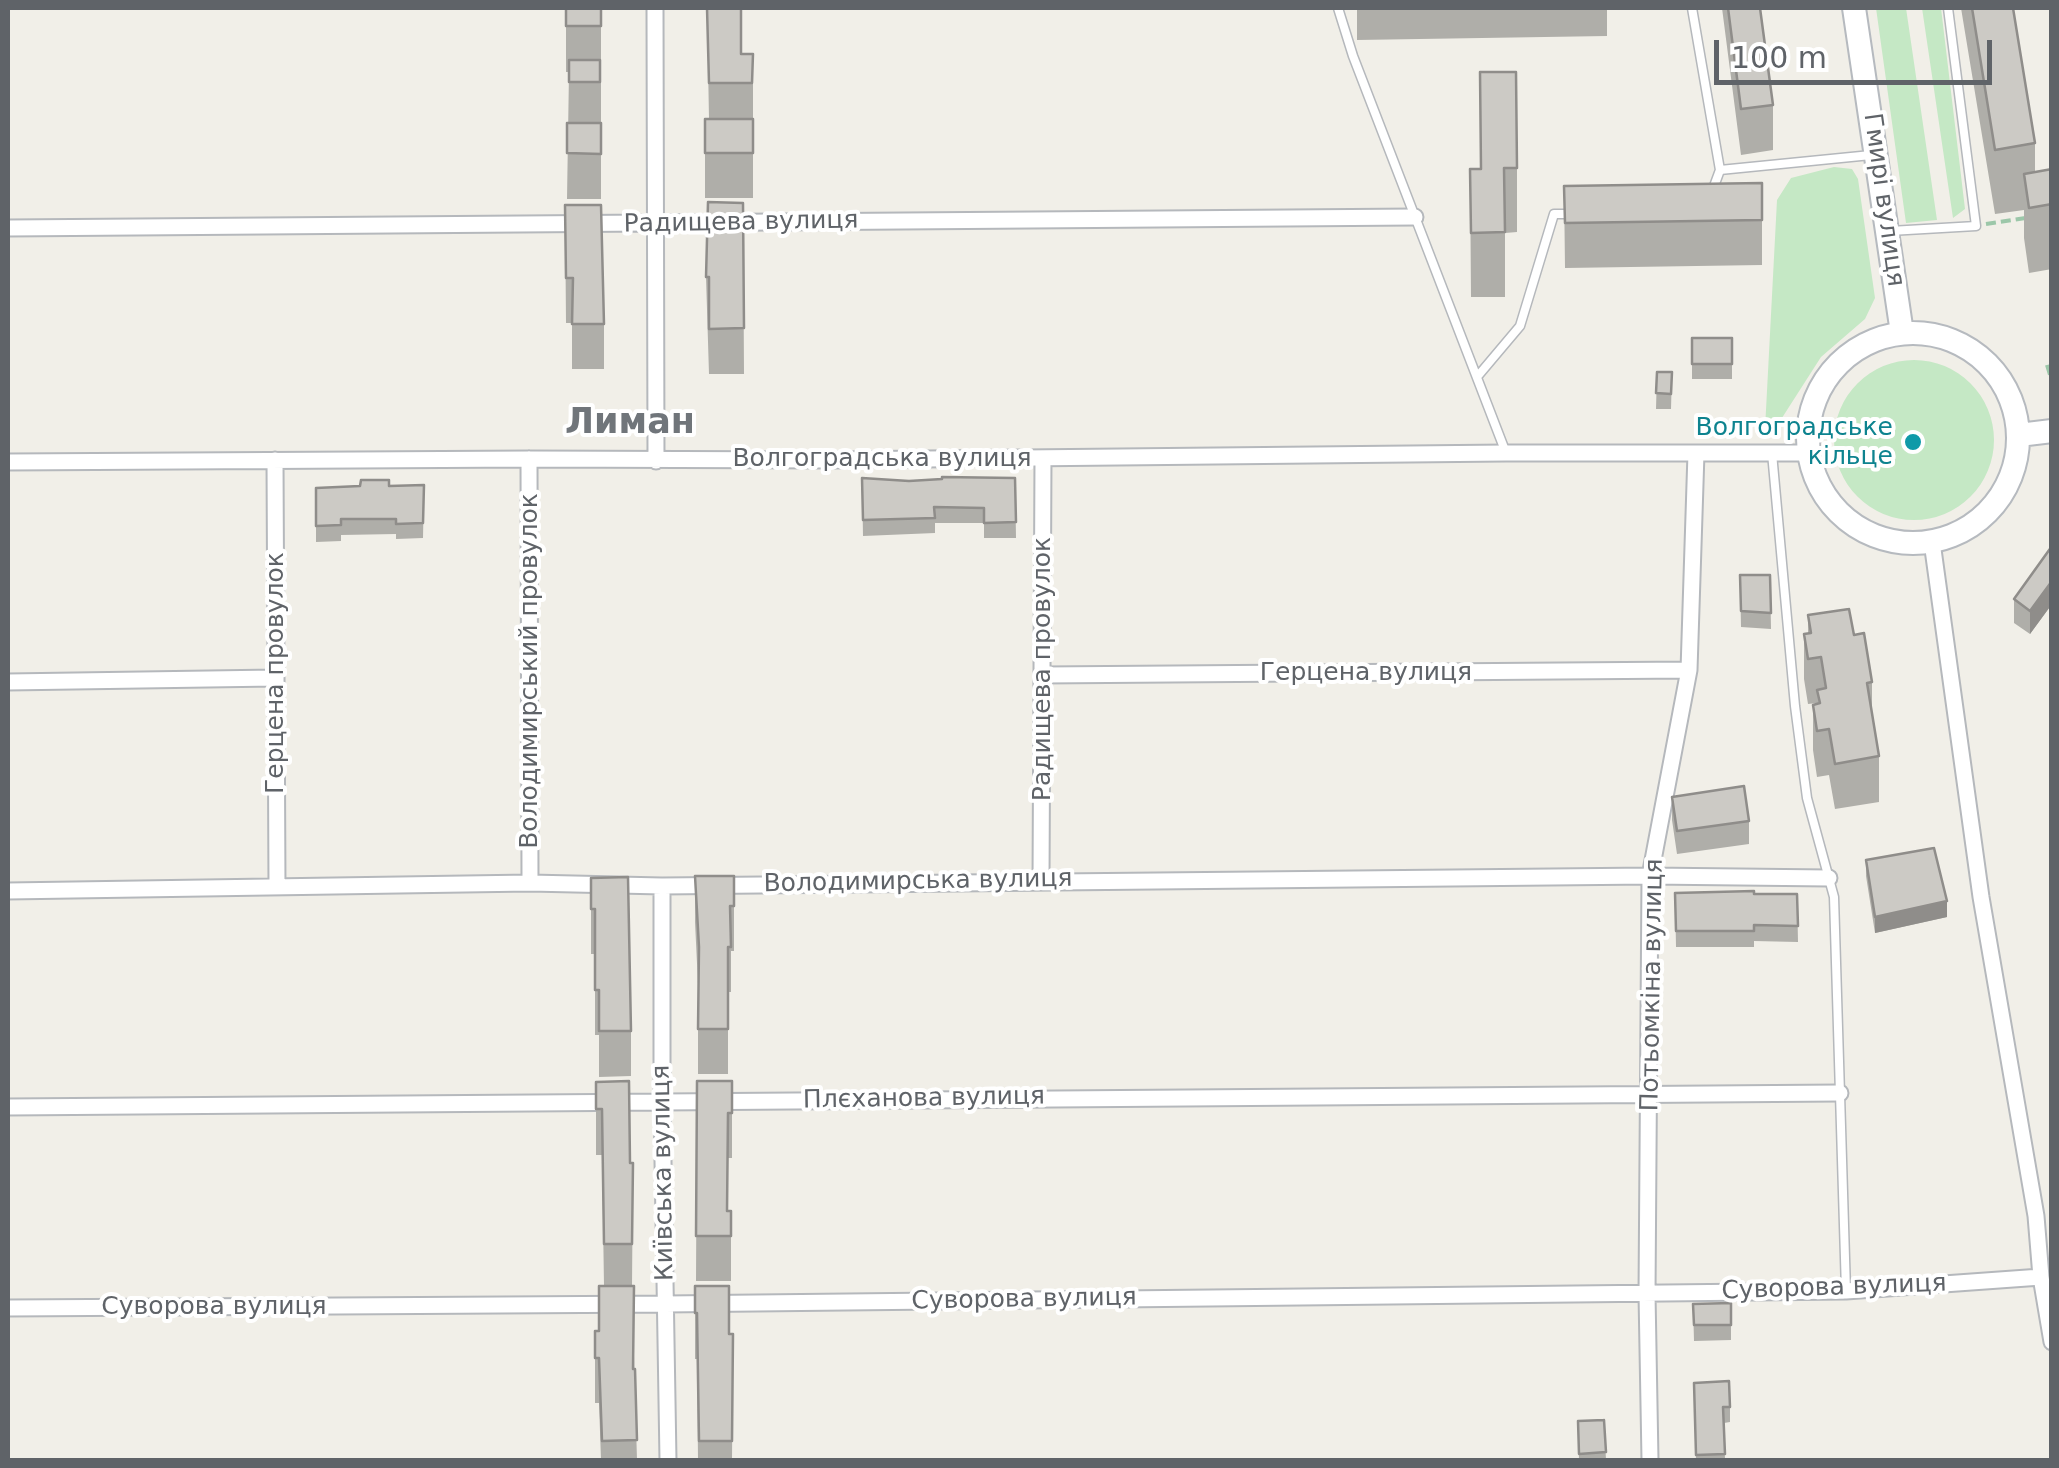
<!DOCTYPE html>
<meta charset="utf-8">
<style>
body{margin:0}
#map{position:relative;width:2059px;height:1468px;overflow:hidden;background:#f1efe8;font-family:"DejaVu Sans",sans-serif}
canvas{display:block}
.frame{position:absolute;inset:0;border:10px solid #5f6368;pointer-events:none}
.scale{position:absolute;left:1714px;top:40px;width:278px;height:45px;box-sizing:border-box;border:5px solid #5f6368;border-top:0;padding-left:12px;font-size:30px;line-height:35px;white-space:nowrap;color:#5f6368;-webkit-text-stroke:8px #fff;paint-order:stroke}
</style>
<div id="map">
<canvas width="2059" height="1468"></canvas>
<div class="frame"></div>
<div class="scale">100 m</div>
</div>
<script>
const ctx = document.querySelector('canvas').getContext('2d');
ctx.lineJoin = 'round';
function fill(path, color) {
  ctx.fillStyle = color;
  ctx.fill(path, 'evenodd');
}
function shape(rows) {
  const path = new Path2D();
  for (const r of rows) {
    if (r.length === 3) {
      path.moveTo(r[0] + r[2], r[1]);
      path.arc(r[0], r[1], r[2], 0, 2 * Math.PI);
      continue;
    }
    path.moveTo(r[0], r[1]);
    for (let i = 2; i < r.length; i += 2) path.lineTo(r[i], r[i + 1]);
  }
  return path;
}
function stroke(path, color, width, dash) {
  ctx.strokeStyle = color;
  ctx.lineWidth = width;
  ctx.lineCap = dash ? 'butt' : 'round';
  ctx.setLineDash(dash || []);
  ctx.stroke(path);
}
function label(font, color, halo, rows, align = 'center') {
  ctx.font = font + ' "DejaVu Sans",sans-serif';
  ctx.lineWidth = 8;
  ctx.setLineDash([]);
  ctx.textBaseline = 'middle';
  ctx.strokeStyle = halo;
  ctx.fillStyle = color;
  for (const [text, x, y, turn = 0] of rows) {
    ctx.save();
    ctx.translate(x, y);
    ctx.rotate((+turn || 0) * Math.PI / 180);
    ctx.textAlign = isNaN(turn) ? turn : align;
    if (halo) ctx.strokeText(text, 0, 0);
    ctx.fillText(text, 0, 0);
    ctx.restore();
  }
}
const green = shape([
 [1876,8,1906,8,1937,220,1906,223],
 [1922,8,1941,8,1965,209,1953,218],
 [1834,167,1852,169,1858,179,1875,298,1865,319,1821,357,1780,421,1765,429,1777,200,1791,178],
 [1914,440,80]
]);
const path = shape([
 [1986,224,2026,218],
 [2047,365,2052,381]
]);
const lane = shape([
 [1338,8,1353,56,1506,453],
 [1692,8,1720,170,1871,155],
 [1713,189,1720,170],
 [1890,231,1976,226,1948,8],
 [1477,377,1520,326,1554,214,1570,214],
 [1772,453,1795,706,1807,798,1834,897,1846,1291]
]);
const street = shape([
 [655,8,656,461],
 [8,228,1415,217],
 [529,459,530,883],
 [275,460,277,886],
 [8,462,529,459,829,460,1506,453,1810,453],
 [1932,542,1981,897,2036,1216,2041,1277,2052,1342],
 [1043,675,1689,670],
 [8,682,275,678],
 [1041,881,1043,458],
 [662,886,662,1101,668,1460],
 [8,891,530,883,662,886,1650,876,1829,878],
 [8,1107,1840,1093],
 [8,1308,665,1304,1846,1291,2041,1277],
 [1650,1460,1647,1294,1650,876,1689,670,1696,453]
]);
const secondary = shape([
 [1854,8,1902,333],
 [1913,438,105],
 [2019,435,2052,431]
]);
const wall = shape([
 [566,8,601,8,601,199,567,199,569,72,566,72],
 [707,8,741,54,753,54,753,198,705,198,705,119,709,119],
 [1357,8,1607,8,1607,36,1357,40],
 [1722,8,1760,8,1773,105,1773,150,1741,155],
 [1961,8,2013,8,2035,143,2035,172,2052,169,2052,269,2029,273,2024,238,2024,210,1995,214],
 [1480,72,1517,168,1517,232,1505,233,1505,297,1471,297,1470,169,1480,169],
 [1762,183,1762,265,1565,268,1564,186],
 [743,203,744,374,709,374,706,277],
 [565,205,604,324,604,369,572,369,572,323,566,323],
 [1692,338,1732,338,1732,379,1692,379],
 [1657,372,1672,372,1671,409,1656,409],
 [862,478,909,481,1015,478,1016,538,984,538,984,523,935,523,935,533,863,536],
 [424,485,423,538,396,539,396,534,341,535,341,541,316,542,316,526,389,486],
 [2052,546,2052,604,2030,634,2014,623,2014,599],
 [1740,575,1770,575,1771,629,1741,627],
 [1808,615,1854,635,1872,682,1872,713,1879,756,1879,802,1835,809,1829,775,1817,777,1813,750,1813,705,1817,703,1808,704,1804,679,1804,634,1808,633],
 [1672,797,1749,821,1749,844,1677,854,1672,820],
 [1866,860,1947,917,1875,933,1866,876],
 [695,876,734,876,734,951,731,951,731,992,728,992,728,1074,698,1074,698,984,695,922],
 [591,878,631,1031,631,1076,599,1077,599,1035,595,1035,595,954,591,954],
 [1675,893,1797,894,1798,942,1754,941,1754,947,1676,947],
 [697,1081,732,1081,732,1158,728,1158,728,1211,731,1211,731,1281,696,1281],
 [596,1082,630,1163,633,1163,632,1286,637,1460,601,1460,599,1403,595,1403,595,1331,599,1331,604,1286,602,1155,596,1155],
 [695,1286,729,1334,733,1334,732,1460,698,1460,697,1359,695,1359],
 [1731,1303,1731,1340,1694,1341,1693,1304],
 [1694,1383,1730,1407,1730,1422,1724,1423,1725,1460,1696,1460],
 [1604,1420,1606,1460,1579,1460,1578,1421]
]);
const shadedWall = shape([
 [2052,581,2052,604,2030,634,2030,611],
 [1947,901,1947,917,1875,933,1875,917]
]);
const building = shape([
 [566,8,601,8,601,26,566,26,566,8],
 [707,8,741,8,741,54,753,54,752,83,709,83,707,8],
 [1728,8,1760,8,1773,105,1741,109,1728,8],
 [1972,8,2013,8,2035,143,1995,150,1972,8],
 [569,60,600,60,600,82,569,82,569,60],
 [1480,72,1516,72,1517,168,1504,168,1505,232,1471,233,1470,169,1481,169,1480,72],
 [705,119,753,119,753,153,705,153,705,119],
 [567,123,601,123,601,154,567,153,567,123],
 [2052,169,2052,204,2029,208,2024,174,2052,169],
 [1762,183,1762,220,1565,223,1564,186,1762,183],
 [708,202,743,203,744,328,709,329,709,277,706,277,708,202],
 [565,205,601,205,604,324,572,324,573,278,566,278,565,205],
 [1692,338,1732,338,1732,364,1692,364,1692,338],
 [1657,372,1672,372,1671,394,1656,393,1657,372],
 [942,477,1015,478,1016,522,984,523,984,508,934,507,935,518,863,520,862,478,909,481,942,479,942,477],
 [361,480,389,480,389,486,424,485,423,523,396,524,396,519,341,519,341,525,316,526,316,488,360,486,361,480],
 [2052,546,2052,581,2030,611,2014,599,2052,546],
 [1740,575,1770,575,1771,613,1741,611,1740,575],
 [1849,609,1854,635,1864,633,1872,682,1867,683,1879,756,1835,764,1829,729,1817,731,1813,705,1820,703,1817,690,1826,688,1821,657,1808,659,1804,634,1811,633,1808,615,1849,609],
 [1744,786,1749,821,1677,831,1672,797,1744,786],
 [1934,848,1947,901,1875,917,1866,860,1934,848],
 [695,876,734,876,734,906,730,906,731,947,728,947,728,1029,698,1029,699,947,695,876],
 [628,877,631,1031,599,1031,599,990,595,990,595,909,591,909,591,878,628,877],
 [1754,891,1754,894,1797,894,1798,926,1754,925,1754,931,1676,931,1675,893,1754,891],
 [629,1081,630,1163,633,1163,632,1244,604,1244,602,1109,596,1109,596,1082,629,1081],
 [697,1081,732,1081,732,1113,728,1113,727,1211,731,1211,731,1236,696,1236,697,1081],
 [599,1286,634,1286,633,1369,635,1369,637,1440,602,1441,599,1358,595,1358,595,1331,599,1331,599,1286],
 [695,1286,729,1286,729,1334,733,1334,732,1441,699,1441,697,1313,695,1313,695,1286],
 [1731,1303,1731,1325,1694,1325,1693,1304,1731,1303],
 [1729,1381,1730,1407,1723,1407,1725,1454,1696,1455,1694,1383,1729,1381],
 [1604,1420,1606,1452,1579,1454,1578,1421,1604,1420]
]);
const markers = [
 [1913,442,10,"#0f9aa8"]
];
const streetNames = [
 ["Гмирі вулиця",1883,200,82],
 ["Радищева вулиця",741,223,-1],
 ["Волгоградська вулиця",882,459],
 ["Радищева провулок",1043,669,-90],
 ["Володимирський провулок",530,671,-90],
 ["Герцена провулок",276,673,-90],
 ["Герцена вулиця",1366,673],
 ["Володимирська вулиця",918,882,-1],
 ["Потьомкіна вулиця",1653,985,-89],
 ["Плєханова вулиця",924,1099,-1],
 ["Київська вулиця",664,1173,-91],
 ["Суворова вулиця",1834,1288,-2],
 ["Суворова вулиця",1024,1300,-1],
 ["Суворова вулиця",214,1307]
];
const cultureNames = [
 ["Волгоградське",1893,428],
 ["кільце",1893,457]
];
const districtNames = [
 ["Лиман",630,424]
];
fill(green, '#c5e8c5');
stroke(lane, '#b5b8bc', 11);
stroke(street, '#b5b8bc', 19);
stroke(secondary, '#b6babf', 26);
stroke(path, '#9cc7a9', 4, [10, 5]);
stroke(lane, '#fff', 8);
stroke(street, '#fff', 15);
stroke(secondary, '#fff', 22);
fill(wall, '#afaea9');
fill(shadedWall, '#8f8d8a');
fill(building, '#cccac5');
stroke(building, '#8f8d8a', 2.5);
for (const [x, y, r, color] of markers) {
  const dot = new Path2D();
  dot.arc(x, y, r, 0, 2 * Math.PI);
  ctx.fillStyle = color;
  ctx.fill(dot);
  stroke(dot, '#fff', 4);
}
label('25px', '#5f6368', '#fff', streetNames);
label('25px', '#0d838f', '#fff', cultureNames, 'right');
label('bold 35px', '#70757a', '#fff', districtNames);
</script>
